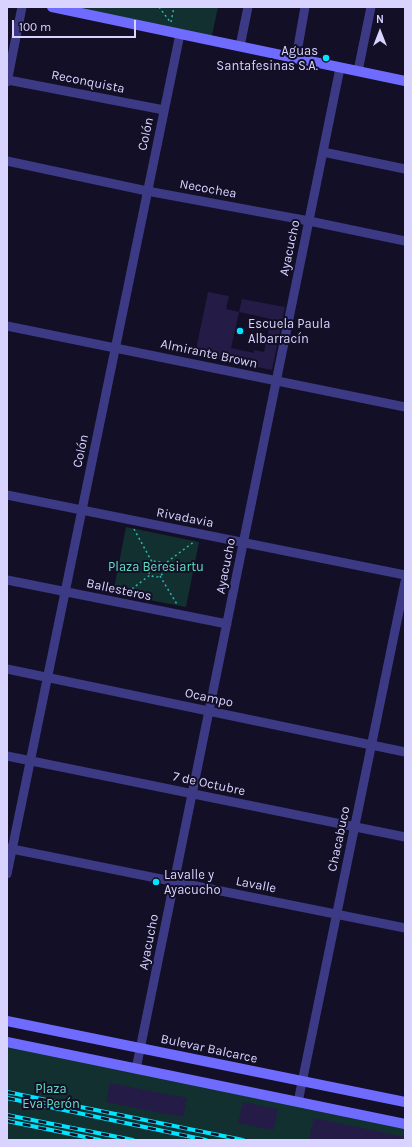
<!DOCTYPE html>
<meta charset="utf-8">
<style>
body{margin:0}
#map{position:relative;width:412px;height:1147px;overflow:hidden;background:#130f26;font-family:Karla,sans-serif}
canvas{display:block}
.frame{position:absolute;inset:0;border:8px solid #d9d4ff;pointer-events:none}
.north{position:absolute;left:360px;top:12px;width:40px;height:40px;-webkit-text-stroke:3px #130f26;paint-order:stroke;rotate:0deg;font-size:11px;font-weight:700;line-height:16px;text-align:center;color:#d9d4ff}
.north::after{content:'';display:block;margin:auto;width:14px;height:18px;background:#d9d4ff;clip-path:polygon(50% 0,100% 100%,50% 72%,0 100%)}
.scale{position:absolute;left:12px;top:20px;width:124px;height:18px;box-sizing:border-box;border:2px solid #d9d4ff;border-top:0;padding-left:5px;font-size:12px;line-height:14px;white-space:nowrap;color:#d9d4ff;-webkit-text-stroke:3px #130f26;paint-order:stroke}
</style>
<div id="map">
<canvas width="412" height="1147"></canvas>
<div class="frame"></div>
<div class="north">N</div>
<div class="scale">100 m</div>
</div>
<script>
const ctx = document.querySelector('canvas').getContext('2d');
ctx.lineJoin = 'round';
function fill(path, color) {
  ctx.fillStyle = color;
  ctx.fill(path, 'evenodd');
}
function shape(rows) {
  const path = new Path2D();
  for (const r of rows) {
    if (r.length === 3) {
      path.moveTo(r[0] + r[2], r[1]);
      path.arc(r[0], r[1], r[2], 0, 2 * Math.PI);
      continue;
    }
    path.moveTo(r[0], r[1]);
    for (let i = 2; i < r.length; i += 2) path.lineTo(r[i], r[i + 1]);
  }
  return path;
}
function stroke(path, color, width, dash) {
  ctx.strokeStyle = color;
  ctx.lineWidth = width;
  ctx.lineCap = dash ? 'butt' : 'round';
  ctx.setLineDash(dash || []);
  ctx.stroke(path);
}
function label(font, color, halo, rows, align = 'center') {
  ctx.font = font + ' Karla,sans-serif';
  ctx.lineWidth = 4;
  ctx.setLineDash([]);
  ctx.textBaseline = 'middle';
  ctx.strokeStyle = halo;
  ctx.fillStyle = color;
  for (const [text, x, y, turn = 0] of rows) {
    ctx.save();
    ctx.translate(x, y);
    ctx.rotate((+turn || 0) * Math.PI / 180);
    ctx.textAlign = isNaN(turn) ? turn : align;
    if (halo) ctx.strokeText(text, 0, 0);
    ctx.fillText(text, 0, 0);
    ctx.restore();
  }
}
const green = shape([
 [52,7,218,7,211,40],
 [126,527,199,542,186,607,113,593],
 [7,1042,405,1124,405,1140,7,1140]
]);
const building = shape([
 [208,292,229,296,226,309,239,312,242,299,285,307,272,370,195,354],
 [239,312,271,319,264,352,254,350,254,353,231,348],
 [110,1083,187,1098,183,1117,106,1102],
 [243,1102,278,1109,273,1130,238,1123],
 [314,1118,404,1137,404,1140,309,1139]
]);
const path = shape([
 [159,7,171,23],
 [171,22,174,7],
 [134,529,152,562],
 [156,569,8],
 [163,565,195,541],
 [160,576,178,606],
 [124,595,150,575]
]);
const street = shape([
 [240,46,248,7],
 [296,58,305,7],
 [358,71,371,7],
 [8,80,164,110],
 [7,82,22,7],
 [323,152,405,169],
 [7,161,147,191,309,221,405,241],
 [7,326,405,407],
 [7,495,405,575],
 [7,580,227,624],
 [7,669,405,752],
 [7,756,405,837],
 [7,848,405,928],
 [7,874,180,34],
 [136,1069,340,68],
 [298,1102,405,582]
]);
const secondary = shape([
 [52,7,405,81],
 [7,1021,405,1102],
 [7,1042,405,1124]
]);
const rail = shape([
 [7,1092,243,1140],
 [7,1098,206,1140],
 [7,1115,133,1140],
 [7,1121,100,1140]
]);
const markers = [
 [326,58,4,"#00e5ff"],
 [240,331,4,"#00e5ff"],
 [156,882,4,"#00e5ff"]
];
const poiNames = [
 ["Aguas",318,51,"right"],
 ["Santafesinas S.A.",318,66,"right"],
 ["Escuela Paula",248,324],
 ["Albarracín",248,339],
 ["Lavalle y",164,875],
 ["Ayacucho",164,890]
];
const streetNames = [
 ["Reconquista",88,82,11],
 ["Colón",146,134,-78],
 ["Necochea",208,189,10],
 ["Ayacucho",290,248,-78],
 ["Almirante Brown",209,354,12],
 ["Colón",81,451,-78],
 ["Rivadavia",185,518,11],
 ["Ayacucho",226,566,-79],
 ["Ballesteros",119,590,12],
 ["Ocampo",209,698,12],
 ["7 de Octubre",209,784,12],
 ["Chacabuco",339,839,-78],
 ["Lavalle",256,885,11],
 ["Ayacucho",149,942,-79],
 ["Bulevar Balcarce",209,1049,12]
];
const parkNames = [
 ["Plaza Beresiartu",156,567],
 ["Plaza",51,1089],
 ["Eva Perón",51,1104]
];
fill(green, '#12302f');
fill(building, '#241b47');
stroke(path, '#2fb8b0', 1.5, [2, 3]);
stroke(street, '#3d3a85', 9);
stroke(secondary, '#6f6bff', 10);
stroke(rail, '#00e5ff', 4);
stroke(rail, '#130f26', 2.5, [8]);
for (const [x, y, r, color] of markers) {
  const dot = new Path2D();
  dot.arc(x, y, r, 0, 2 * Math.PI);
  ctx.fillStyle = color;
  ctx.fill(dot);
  stroke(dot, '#130f26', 1.5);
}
label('13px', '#d9d4ff', '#130f26', poiNames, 'left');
label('13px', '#d9d4ff', '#130f26', streetNames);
label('13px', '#5fe0c0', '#130f26', parkNames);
</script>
